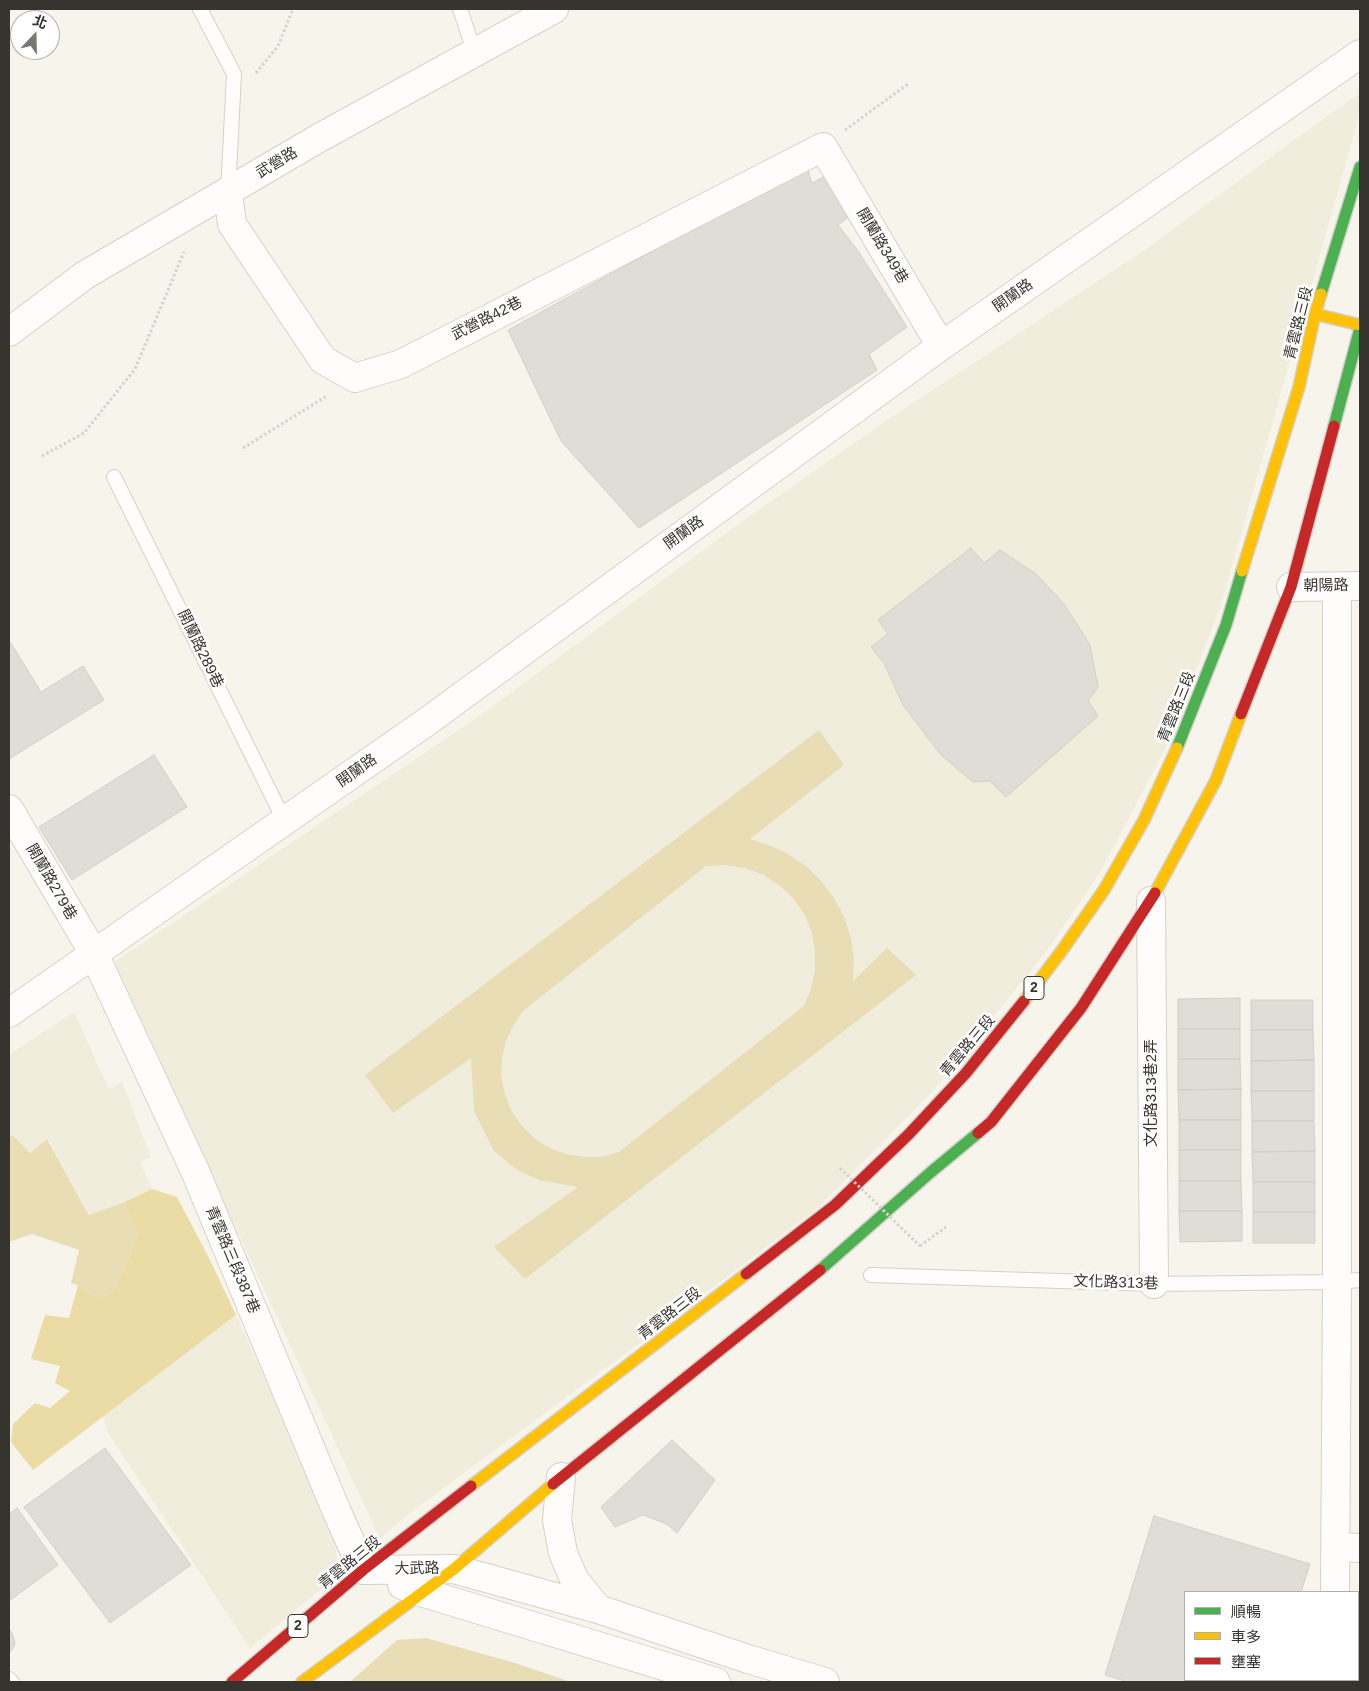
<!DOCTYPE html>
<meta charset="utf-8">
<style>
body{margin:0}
#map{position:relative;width:1369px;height:1691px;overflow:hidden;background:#f7f4ec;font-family:Helvetica,"Noto Sans TC",sans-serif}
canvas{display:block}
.frame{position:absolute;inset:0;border:10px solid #36342e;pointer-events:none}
.legend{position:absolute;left:1184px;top:1591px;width:175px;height:90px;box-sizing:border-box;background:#fff;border:1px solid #afaeab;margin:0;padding:6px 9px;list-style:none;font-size:15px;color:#36342e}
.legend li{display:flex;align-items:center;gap:10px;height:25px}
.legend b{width:25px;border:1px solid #afaeab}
.north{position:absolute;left:10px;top:10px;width:50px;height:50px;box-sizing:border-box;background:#fff;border:1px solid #afaeab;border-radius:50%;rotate:21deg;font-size:14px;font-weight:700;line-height:20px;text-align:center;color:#36342e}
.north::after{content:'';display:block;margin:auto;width:18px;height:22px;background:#7a7770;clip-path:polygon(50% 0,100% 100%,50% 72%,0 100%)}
</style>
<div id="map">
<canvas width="1369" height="1691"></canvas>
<div class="frame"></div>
<ul class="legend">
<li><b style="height:6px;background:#4caf50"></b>順暢</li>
<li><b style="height:6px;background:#ffc107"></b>車多</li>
<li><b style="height:6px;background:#c62828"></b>壅塞</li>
</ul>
<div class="north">北</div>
</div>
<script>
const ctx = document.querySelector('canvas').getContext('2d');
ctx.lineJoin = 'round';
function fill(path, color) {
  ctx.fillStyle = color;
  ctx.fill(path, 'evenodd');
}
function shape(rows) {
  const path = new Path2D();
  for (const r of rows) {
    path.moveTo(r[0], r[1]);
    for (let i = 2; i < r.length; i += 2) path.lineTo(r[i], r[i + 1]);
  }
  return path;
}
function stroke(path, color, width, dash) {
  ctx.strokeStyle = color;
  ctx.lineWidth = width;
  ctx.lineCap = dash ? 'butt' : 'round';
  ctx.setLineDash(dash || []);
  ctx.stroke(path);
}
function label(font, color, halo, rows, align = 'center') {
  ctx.font = font + ' Helvetica,"Noto Sans TC",sans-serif';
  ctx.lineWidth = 5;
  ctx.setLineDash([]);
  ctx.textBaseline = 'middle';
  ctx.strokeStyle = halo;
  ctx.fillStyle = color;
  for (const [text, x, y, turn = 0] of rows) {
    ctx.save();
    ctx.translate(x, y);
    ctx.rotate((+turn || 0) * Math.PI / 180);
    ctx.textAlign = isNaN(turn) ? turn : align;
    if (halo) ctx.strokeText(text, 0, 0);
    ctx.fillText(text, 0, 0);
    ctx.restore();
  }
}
const built = shape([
 [1360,93,1360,106,1357,124,1220,608,1167,745,1100,873,1045,953,935,1089,819,1207,637,1345,407,1515,380,1539,113,963,481,715,740,523,886,421,1145,250,1294,140],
 [74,1012,109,1089,122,1082,151,1157,140,1162,152,1189,90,1215,48,1139,30,1153,13,1135,9,1138,9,1055],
 [236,1315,333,1528,339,1574,250,1648,108,1433,103,1416]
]);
const green = shape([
 [819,730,844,765,750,839,769,845,788,854,806,866,821,881,834,898,844,917,851,938,854,959,853,981,887,948,916,975,525,1279,494,1247,578,1187,539,1180,516,1169,494,1151,474,1111,471,1058,393,1113,365,1075],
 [726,865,745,868,764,875,780,886,794,899,805,915,812,933,815,951,815,970,811,989,804,1006,619,1152,602,1157,584,1157,566,1154,549,1148,534,1138,521,1125,511,1110,505,1094,501,1076,502,1059,506,1041,513,1026,523,1011,706,866],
 [13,1135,30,1153,47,1139,89,1215,124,1202,137,1234,128,1259,112,1292,98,1299,84,1287,71,1283,79,1250,32,1234,9,1242,9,1138],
 [426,1638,515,1663,571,1682,350,1682,397,1640]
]);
const forest = shape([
 [152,1189,177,1197,210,1260,236,1315,33,1470,11,1442,13,1424,35,1403,50,1408,70,1391,55,1383,60,1366,31,1359,45,1315,69,1318,78,1285,84,1287,98,1299,112,1292,128,1259,137,1234,124,1202]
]);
const building = shape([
 [807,167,812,183,825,176,851,215,838,225,858,251,907,327,869,354,877,370,639,528,561,441,508,330,807,167],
 [971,548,984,563,1000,550,1036,574,1064,604,1090,645,1098,687,1088,701,1098,716,1006,797,990,781,973,782,941,755,903,705,884,663,871,647,888,634,878,620,971,548],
 [9,640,41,692,83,666,104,700,9,759,9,640],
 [154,755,187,807,72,880,39,827,154,755],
 [1240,998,1240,1029,1178,1029,1178,999,1240,998],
 [1251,1000,1313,1000,1313,1030,1251,1030,1251,1000],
 [1178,1029,1240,1029,1240,1059,1178,1059,1178,1029],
 [1251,1030,1313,1030,1314,1060,1251,1061,1251,1030],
 [1178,1059,1240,1059,1241,1089,1178,1090,1178,1059],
 [1314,1060,1314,1091,1251,1091,1251,1061,1314,1060],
 [1241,1089,1241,1120,1179,1120,1178,1090,1241,1089],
 [1251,1091,1314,1091,1314,1121,1252,1121,1251,1091],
 [1179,1120,1241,1120,1241,1150,1179,1150,1179,1120],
 [1252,1121,1314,1121,1315,1151,1252,1152,1252,1121],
 [1179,1150,1241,1150,1241,1181,1179,1181,1179,1150],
 [1315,1151,1315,1182,1253,1182,1252,1152,1315,1151],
 [1179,1181,1241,1181,1242,1211,1179,1211,1179,1181],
 [1253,1182,1315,1182,1315,1212,1253,1212,1253,1182],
 [1179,1211,1242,1211,1242,1241,1180,1242,1179,1211],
 [1253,1212,1315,1212,1315,1243,1253,1243,1253,1212],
 [672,1440,715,1480,677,1533,667,1524,643,1515,615,1527,601,1507,672,1440],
 [105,1448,191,1565,110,1623,24,1507,105,1448],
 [17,1508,58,1565,9,1601,9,1514,17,1508],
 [1154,1516,1310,1564,1301,1592,1185,1592,1185,1680,1274,1680,1274,1682,1128,1682,1105,1675,1154,1516],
 [9,1629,12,1633,15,1642,14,1647,9,1653,9,1629]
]);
const path = shape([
 [256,73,278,46,293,9],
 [845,130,908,84],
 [243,448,327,396],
 [42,456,84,433,135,369,184,252],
 [920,1246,946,1227]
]);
const lane = shape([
 [200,9,234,74,228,192],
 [460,9,474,51],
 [114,477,285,822],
 [871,1275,1154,1284,1337,1282,1360,1280],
 [9,1679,12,1682]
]);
const street = shape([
 [228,192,232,224,323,360,355,378,401,364,823,147,941,346],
 [9,332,85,275,319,138,554,9],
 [1291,587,1360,586],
 [9,809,94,954,195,1171,337,1512,363,1570],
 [1151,901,1154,1284],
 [9,1013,425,723,941,346,1360,54],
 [561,1477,557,1520,563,1553,574,1579,598,1609],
 [1336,1547,1360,1548],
 [363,1570,454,1569,598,1609,748,1659,825,1682],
 [402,1585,421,1592,716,1682],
 [1335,1592,1337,1282,1337,587],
 [1334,1682,1334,1680]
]);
const fast = shape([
 [1321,294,1360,167],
 [1334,426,1360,328],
 [1177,748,1226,625,1242,571],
 [820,1270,931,1172,978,1133]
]);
const slow = shape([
 [1315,314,1360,325],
 [1242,571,1299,387,1315,314,1321,294],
 [1155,893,1216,780,1241,714],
 [1024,1001,1063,949,1104,890,1144,820,1177,748],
 [471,1486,746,1274],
 [302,1682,454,1569,553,1484]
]);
const jam = shape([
 [1241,714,1291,587,1334,426],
 [978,1133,991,1122,1081,1008,1155,893],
 [746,1274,835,1205,908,1135,966,1073,1024,1001],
 [553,1484,820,1270],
 [232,1682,363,1570,471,1486]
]);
const pathBridge = shape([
 [840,1168,920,1246]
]);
const shields = [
 [1034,988,20],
 [298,1626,20]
];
const shieldNames = [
 ["2",1034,988],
 ["2",298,1626]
];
const streetNames = [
 ["武營路",277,163,-31],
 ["開蘭路349巷",882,246,59],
 ["開蘭路",1013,296,-35],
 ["武營路42巷",487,319,-27],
 ["青雲路三段",1299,323,-76],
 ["開蘭路",684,533,-36],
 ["朝陽路",1326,586,-1],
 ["開蘭路289巷",200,649,64],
 ["青雲路三段",1177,707,-68],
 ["開蘭路",357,771,-35],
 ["開蘭路279巷",51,882,60],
 ["青雲路三段",968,1046,-50],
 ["文化路313巷2弄",1152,1093,-90],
 ["青雲路三段387巷",232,1260,67],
 ["文化路313巷",1116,1283,2],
 ["青雲路三段",670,1314,-38],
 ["青雲路三段",350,1563,-39],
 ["大武路",417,1569,-1]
];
fill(built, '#f1eddc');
fill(green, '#e9ddb5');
fill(forest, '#ebdca6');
fill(building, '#e0ddd7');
stroke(building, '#d1cfc9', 1);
stroke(lane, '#d3d1ca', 16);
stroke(street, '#d3d1ca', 30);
stroke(fast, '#d3d1ca', 14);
stroke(slow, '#d3d1ca', 14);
stroke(jam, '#d3d1ca', 14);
stroke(path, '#d4d3d0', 3, [2.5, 2.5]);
stroke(lane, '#fefdfc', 14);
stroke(street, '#fefdfc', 28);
stroke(fast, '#4caf50', 11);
stroke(slow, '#ffc107', 11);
stroke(jam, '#c62828', 11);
stroke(pathBridge, '#d4d3d0', 3, [2.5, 2.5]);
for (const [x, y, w] of shields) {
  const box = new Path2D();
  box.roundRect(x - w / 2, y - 11.5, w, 23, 4);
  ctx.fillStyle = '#fff';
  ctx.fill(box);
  stroke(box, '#36342e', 1);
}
label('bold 14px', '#36342e', null, shieldNames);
label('15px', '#36342e', '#fff', streetNames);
</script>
